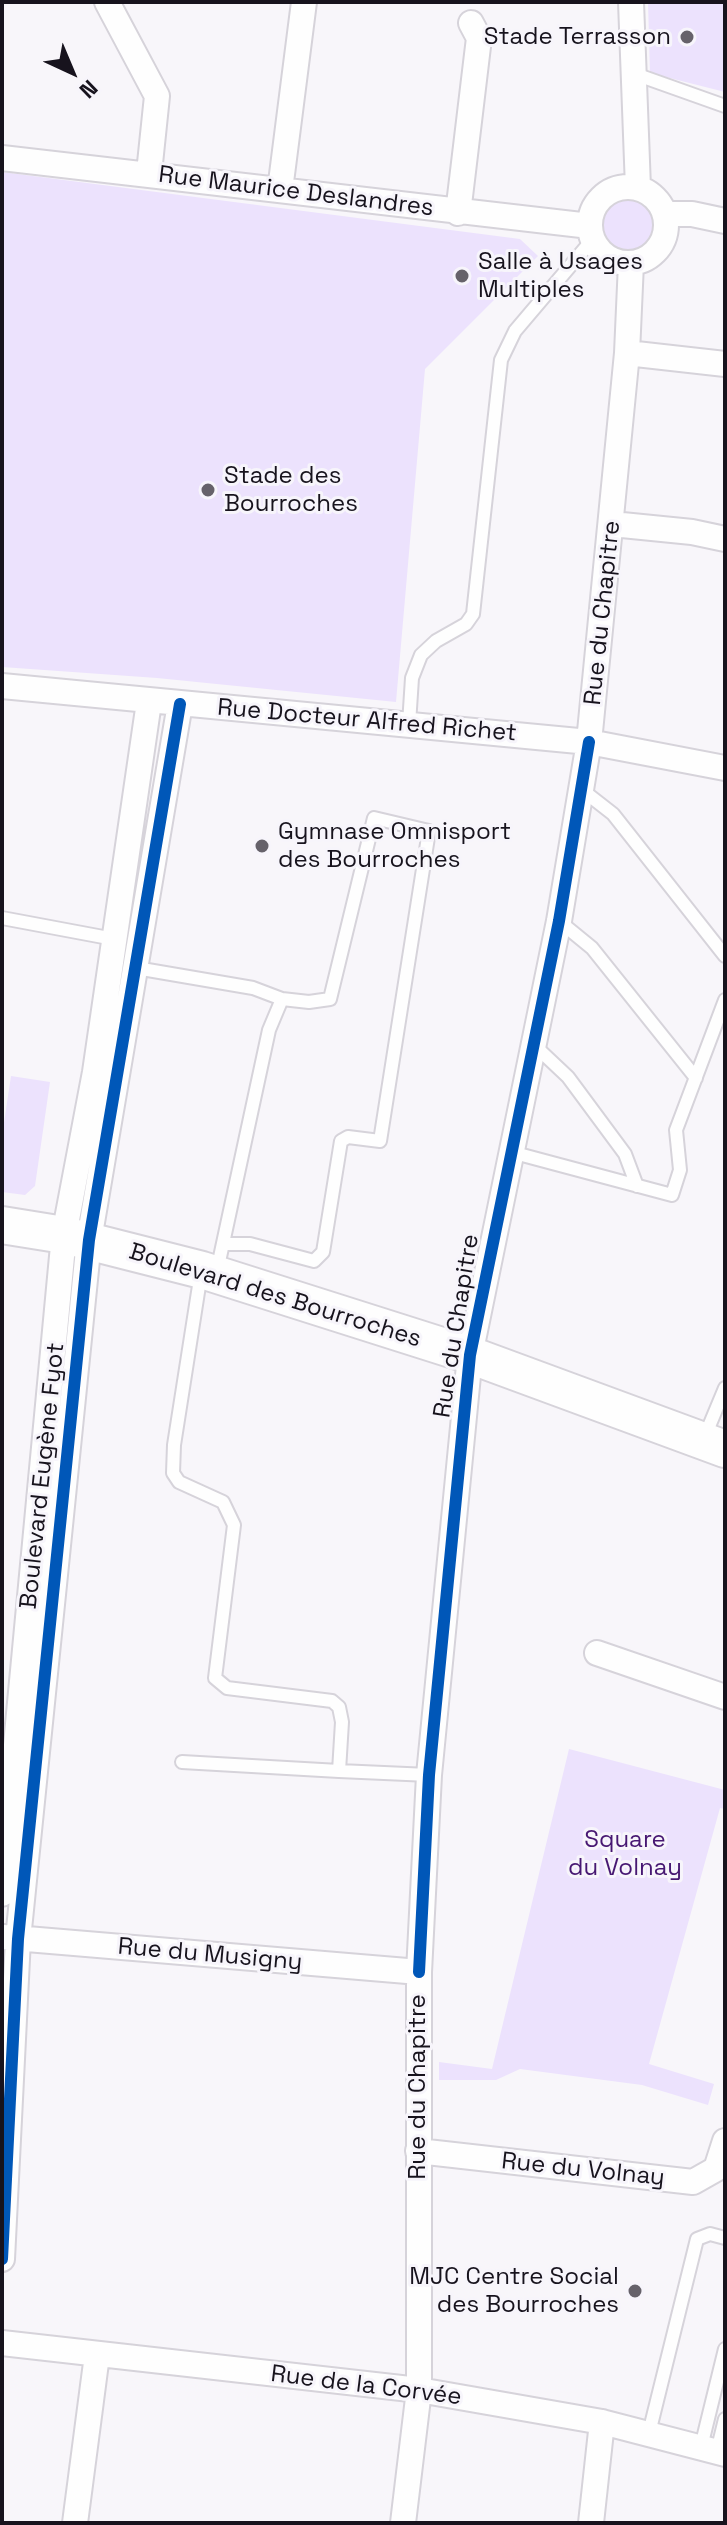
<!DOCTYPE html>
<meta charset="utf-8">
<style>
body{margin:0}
#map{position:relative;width:727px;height:2525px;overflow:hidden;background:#f8f6fa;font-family:"Space Grotesk",sans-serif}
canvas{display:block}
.frame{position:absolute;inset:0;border:4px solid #17131d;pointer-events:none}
.north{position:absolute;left:32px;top:32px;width:80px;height:80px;-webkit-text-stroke:6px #f7f5fb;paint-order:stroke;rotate:136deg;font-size:22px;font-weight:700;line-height:32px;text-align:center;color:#17131d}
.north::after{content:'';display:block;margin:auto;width:28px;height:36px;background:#17131d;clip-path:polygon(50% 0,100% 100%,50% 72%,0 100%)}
</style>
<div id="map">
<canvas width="727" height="2525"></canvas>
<div class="frame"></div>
<div class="north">N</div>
</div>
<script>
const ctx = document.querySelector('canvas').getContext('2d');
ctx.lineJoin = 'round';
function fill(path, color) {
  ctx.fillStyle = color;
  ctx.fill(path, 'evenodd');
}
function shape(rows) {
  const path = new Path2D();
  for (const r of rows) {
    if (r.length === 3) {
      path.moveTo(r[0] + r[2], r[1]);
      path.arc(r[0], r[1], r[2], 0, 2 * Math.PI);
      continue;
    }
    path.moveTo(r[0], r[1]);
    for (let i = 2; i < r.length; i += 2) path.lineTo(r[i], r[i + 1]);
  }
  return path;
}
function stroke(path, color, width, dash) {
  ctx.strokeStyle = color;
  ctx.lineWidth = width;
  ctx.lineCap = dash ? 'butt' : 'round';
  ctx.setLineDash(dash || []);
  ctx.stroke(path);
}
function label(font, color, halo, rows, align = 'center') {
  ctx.font = font + ' "Space Grotesk",sans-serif';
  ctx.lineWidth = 6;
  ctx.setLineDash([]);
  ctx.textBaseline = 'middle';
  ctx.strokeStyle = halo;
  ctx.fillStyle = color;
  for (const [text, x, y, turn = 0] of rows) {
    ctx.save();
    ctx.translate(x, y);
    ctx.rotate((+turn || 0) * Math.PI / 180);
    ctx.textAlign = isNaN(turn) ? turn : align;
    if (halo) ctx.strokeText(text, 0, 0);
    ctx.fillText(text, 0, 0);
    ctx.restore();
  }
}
const green = shape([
 [648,2,725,2,725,92,650,73],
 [2,172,520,239,538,256,425,369,396,702,157,678,2,667],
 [629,226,28],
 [11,1076,50,1082,35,1186,25,1195,2,1192,2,1136],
 [569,1749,725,1790,725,1809,720,1808,649,2064,714,2084,708,2105,642,2085,520,2069,496,2080,439,2080,439,2062,492,2069]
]);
const service = shape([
 [635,74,725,106],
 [409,724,412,678,421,655,436,641,466,624,473,614,501,360,515,331,593,239],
 [581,789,613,814,725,956],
 [2,918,114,939],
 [559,921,592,948,696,1078],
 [136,968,253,988,282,999,309,1002,330,999,374,818,429,831,380,1141,348,1137,341,1141,323,1252,314,1261,250,1244,225,1244],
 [533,1044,568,1077,625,1154,637,1186],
 [511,1152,672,1195,680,1170,676,1130,725,1000],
 [217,1271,269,1030,282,999],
 [201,1273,174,1445,173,1473,179,1482,223,1502,234,1525,215,1678,227,1688,332,1701,339,1707,342,1722,339,1771,429,1775],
 [705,1436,725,1388],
 [182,1762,339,1771],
 [649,2433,697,2239,710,2234,725,2238],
 [701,2447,725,2349],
 [717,2452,725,2419]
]);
const minor = shape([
 [107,2,157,96,149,173],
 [631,2,638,188],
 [2,158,590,226],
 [628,225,38],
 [280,190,304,2],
 [458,213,479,38,471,23],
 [665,214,692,214,725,221],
 [627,353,725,364],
 [612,524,692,532,725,539],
 [2,686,589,742,725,768],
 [597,1653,725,1697],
 [2,1894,64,1235,95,1072,149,702],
 [3,1937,419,1972],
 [418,2151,693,2182,716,2169,725,2141],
 [2,2259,18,1939,89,1240,180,704],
 [2,2343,419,2390,602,2422,725,2454],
 [75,2523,97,2355],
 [403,2523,419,2390,419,1972,429,1775,470,1355,559,921,589,742,627,353,631,263],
 [591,2523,602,2422]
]);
const primary = shape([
 [2,1225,64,1235,202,1270,470,1355,725,1449]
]);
const cycleway = shape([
 [419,1972,429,1775,470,1355,559,921,589,742],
 [2,2259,18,1939,89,1240,180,704]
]);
const markers = [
 [687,37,8,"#66626a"],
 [462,276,8,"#66626a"],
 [208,490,8,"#66626a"],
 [262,846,8,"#66626a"],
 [635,2291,8,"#66626a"]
];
const poiNames = [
 ["Stade Terrasson",671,37,"right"],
 ["Salle à Usages",478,262],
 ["Multiples",478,290],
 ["Stade des",224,476],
 ["Bourroches",224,504],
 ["Gymnase Omnisport",278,832],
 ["des Bourroches",278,860],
 ["MJC Centre Social",619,2277,"right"],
 ["des Bourroches",619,2305,"right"]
];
const streetNames = [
 ["Rue Maurice Deslandres",296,192,7],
 ["Rue du Chapitre",603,613,-84],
 ["Rue Docteur Alfred Richet",367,721,5],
 ["Boulevard des Bourroches",275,1296,17],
 ["Rue du Chapitre",457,1326,-81],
 ["Boulevard Eugène Fyot",43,1476,-84],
 ["Rue du Musigny",210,1955,5],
 ["Rue du Chapitre",418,2087,-90],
 ["Rue du Volnay",583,2170,6],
 ["Rue de la Corvée",366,2386,7]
];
const parkNames = [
 ["Square",625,1840],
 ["du Volnay",625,1868]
];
fill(green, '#ece2fd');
stroke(service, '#d6d3da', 16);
stroke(minor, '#d6d3da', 28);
stroke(primary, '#d6d3da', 40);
stroke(service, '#fefefe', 12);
stroke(minor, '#fefefe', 24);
stroke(primary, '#fefefe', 36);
stroke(cycleway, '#0057b8', 12);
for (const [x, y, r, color] of markers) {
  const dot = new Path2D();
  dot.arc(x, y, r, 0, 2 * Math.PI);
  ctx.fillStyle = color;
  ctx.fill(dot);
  stroke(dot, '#f7f5fb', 3);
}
label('24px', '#17131d', '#f7f5fb', poiNames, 'left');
label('24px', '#17131d', '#f7f5fb', streetNames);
label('24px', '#471872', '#f7f5fb', parkNames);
</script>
